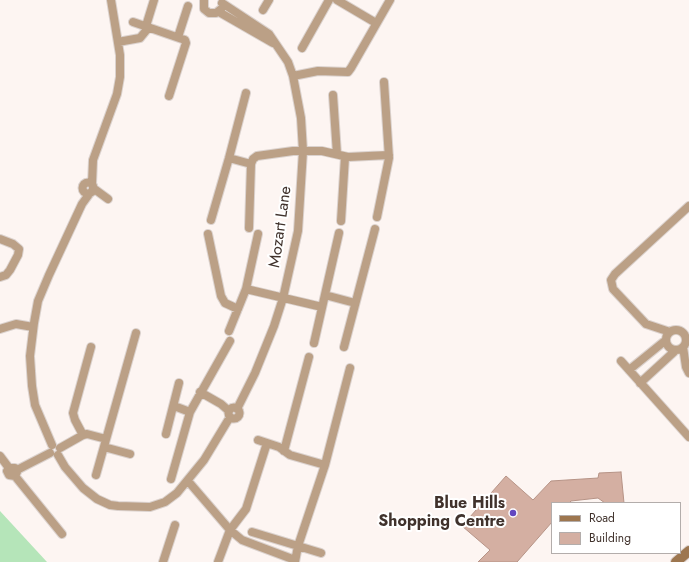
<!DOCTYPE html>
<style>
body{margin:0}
#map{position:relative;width:689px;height:562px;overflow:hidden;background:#fdf5f2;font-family:Jost,sans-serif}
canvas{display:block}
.legend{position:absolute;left:551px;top:502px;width:130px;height:52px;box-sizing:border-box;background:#fff;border:1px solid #b3adab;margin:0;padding:5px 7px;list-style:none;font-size:12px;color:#40322c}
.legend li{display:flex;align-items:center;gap:8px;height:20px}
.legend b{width:20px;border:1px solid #b3adab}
</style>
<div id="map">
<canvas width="689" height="562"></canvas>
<ul class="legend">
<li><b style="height:5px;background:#9d764f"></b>Road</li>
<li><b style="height:11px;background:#d4afa2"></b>Building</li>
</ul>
</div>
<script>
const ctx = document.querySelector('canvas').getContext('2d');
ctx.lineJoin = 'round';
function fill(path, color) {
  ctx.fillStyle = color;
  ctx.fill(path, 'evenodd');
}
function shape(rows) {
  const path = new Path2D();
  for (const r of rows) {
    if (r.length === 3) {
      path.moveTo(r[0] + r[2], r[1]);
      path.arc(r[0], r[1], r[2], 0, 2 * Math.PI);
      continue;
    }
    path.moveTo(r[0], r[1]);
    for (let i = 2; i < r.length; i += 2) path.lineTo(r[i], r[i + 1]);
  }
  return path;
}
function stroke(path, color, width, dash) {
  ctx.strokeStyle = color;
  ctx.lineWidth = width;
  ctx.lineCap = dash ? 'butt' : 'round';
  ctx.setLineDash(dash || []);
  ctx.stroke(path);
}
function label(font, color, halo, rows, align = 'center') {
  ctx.font = font + ' Jost,sans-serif';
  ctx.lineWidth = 4;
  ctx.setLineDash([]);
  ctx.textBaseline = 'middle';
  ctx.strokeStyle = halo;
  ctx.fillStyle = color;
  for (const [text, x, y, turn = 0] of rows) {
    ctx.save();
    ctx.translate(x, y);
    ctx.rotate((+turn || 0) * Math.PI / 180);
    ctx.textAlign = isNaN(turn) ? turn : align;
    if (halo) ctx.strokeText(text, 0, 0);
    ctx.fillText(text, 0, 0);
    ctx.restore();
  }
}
const green = shape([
 [0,511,47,562,0,562]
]);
const building = shape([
 [621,472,624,503,605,503,598,498,571,501,569,503,552,503,552,522,517,562,478,562,490,550,462,526,506,476,533,500,551,481,598,478,599,473,621,472]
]);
const street = shape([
 [204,0,204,9,209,13,216,13,221,9],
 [337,0,376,23],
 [222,3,269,34,288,62,293,76,301,118,303,151,298,231,283,298,274,326,255,373,237,409],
 [263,10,269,0],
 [219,12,273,43],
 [133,22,185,40,186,43,169,96],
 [146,26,154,0],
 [178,37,188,6],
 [118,42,140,38,149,27],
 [302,48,329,0],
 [293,76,318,71,348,72,351,68,390,0],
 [333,95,337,154],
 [229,158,251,164],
 [88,188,5.5],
 [92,184,93,160,117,94,120,77,120,55,111,0],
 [93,188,108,199],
 [377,217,389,158,384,82],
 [211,220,229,158,246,93],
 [341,221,345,157],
 [249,228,251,164,253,159,257,156,293,151,322,151,348,157,389,155],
 [208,234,221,296,225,303,238,309],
 [0,239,13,244,19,249,18,255,10,270,6,275,0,277],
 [246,289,322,307],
 [325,295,355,303],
 [0,329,16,324,33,327],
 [676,340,10],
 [229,331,246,289,258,234],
 [670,332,646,324,613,289,611,280,615,274,689,206],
 [314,343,339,233],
 [344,347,375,229],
 [683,347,686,367,689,373],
 [621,361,689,437],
 [629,370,666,340],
 [640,383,676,350],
 [200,392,221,404,229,411],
 [174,406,190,412],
 [234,413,5.5],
 [166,434,179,383],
 [83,435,75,420,73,413,91,347],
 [258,440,279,447,290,455,325,465],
 [52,445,35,405,32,386,30,356,34,323,38,301,49,275,82,204,90,193],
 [104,447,130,454],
 [60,448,83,435,87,434,106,439],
 [284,451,309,357],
 [58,455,65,467,83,488,97,499,110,505,118,506,150,507,165,502,177,493,204,460,230,417],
 [0,456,9,468,15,468,17,472,15,476,9,475,7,471,9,468],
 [17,470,50,453],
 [96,475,136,333],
 [15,476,62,534],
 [171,479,190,412,230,341],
 [188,481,230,530,242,540,295,560],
 [252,532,321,553],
 [163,562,175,525],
 [218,562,230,530,246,509,267,443],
 [295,562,298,546,325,465,350,368]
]);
const secondary = shape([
 [676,562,689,551]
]);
const markers = [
 [513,513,4,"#6347c0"]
];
const streetNames = [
 ["Mozart Lane",281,227,-82]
];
const poiNames = [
 ["Blue Hills",505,504],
 ["Shopping Centre",505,522]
];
fill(green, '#b5e5b9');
fill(building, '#d4afa2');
stroke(building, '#b69386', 1);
stroke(street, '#dbd2ce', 10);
stroke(secondary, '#dbd2ce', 12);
stroke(street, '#bba086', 8);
stroke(secondary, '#9d764f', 10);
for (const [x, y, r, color] of markers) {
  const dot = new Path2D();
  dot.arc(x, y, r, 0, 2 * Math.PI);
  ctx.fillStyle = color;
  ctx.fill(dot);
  stroke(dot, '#fff', 1.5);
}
label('16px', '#40322c', '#fff', streetNames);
label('bold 16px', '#40322c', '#fff', poiNames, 'right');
</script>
